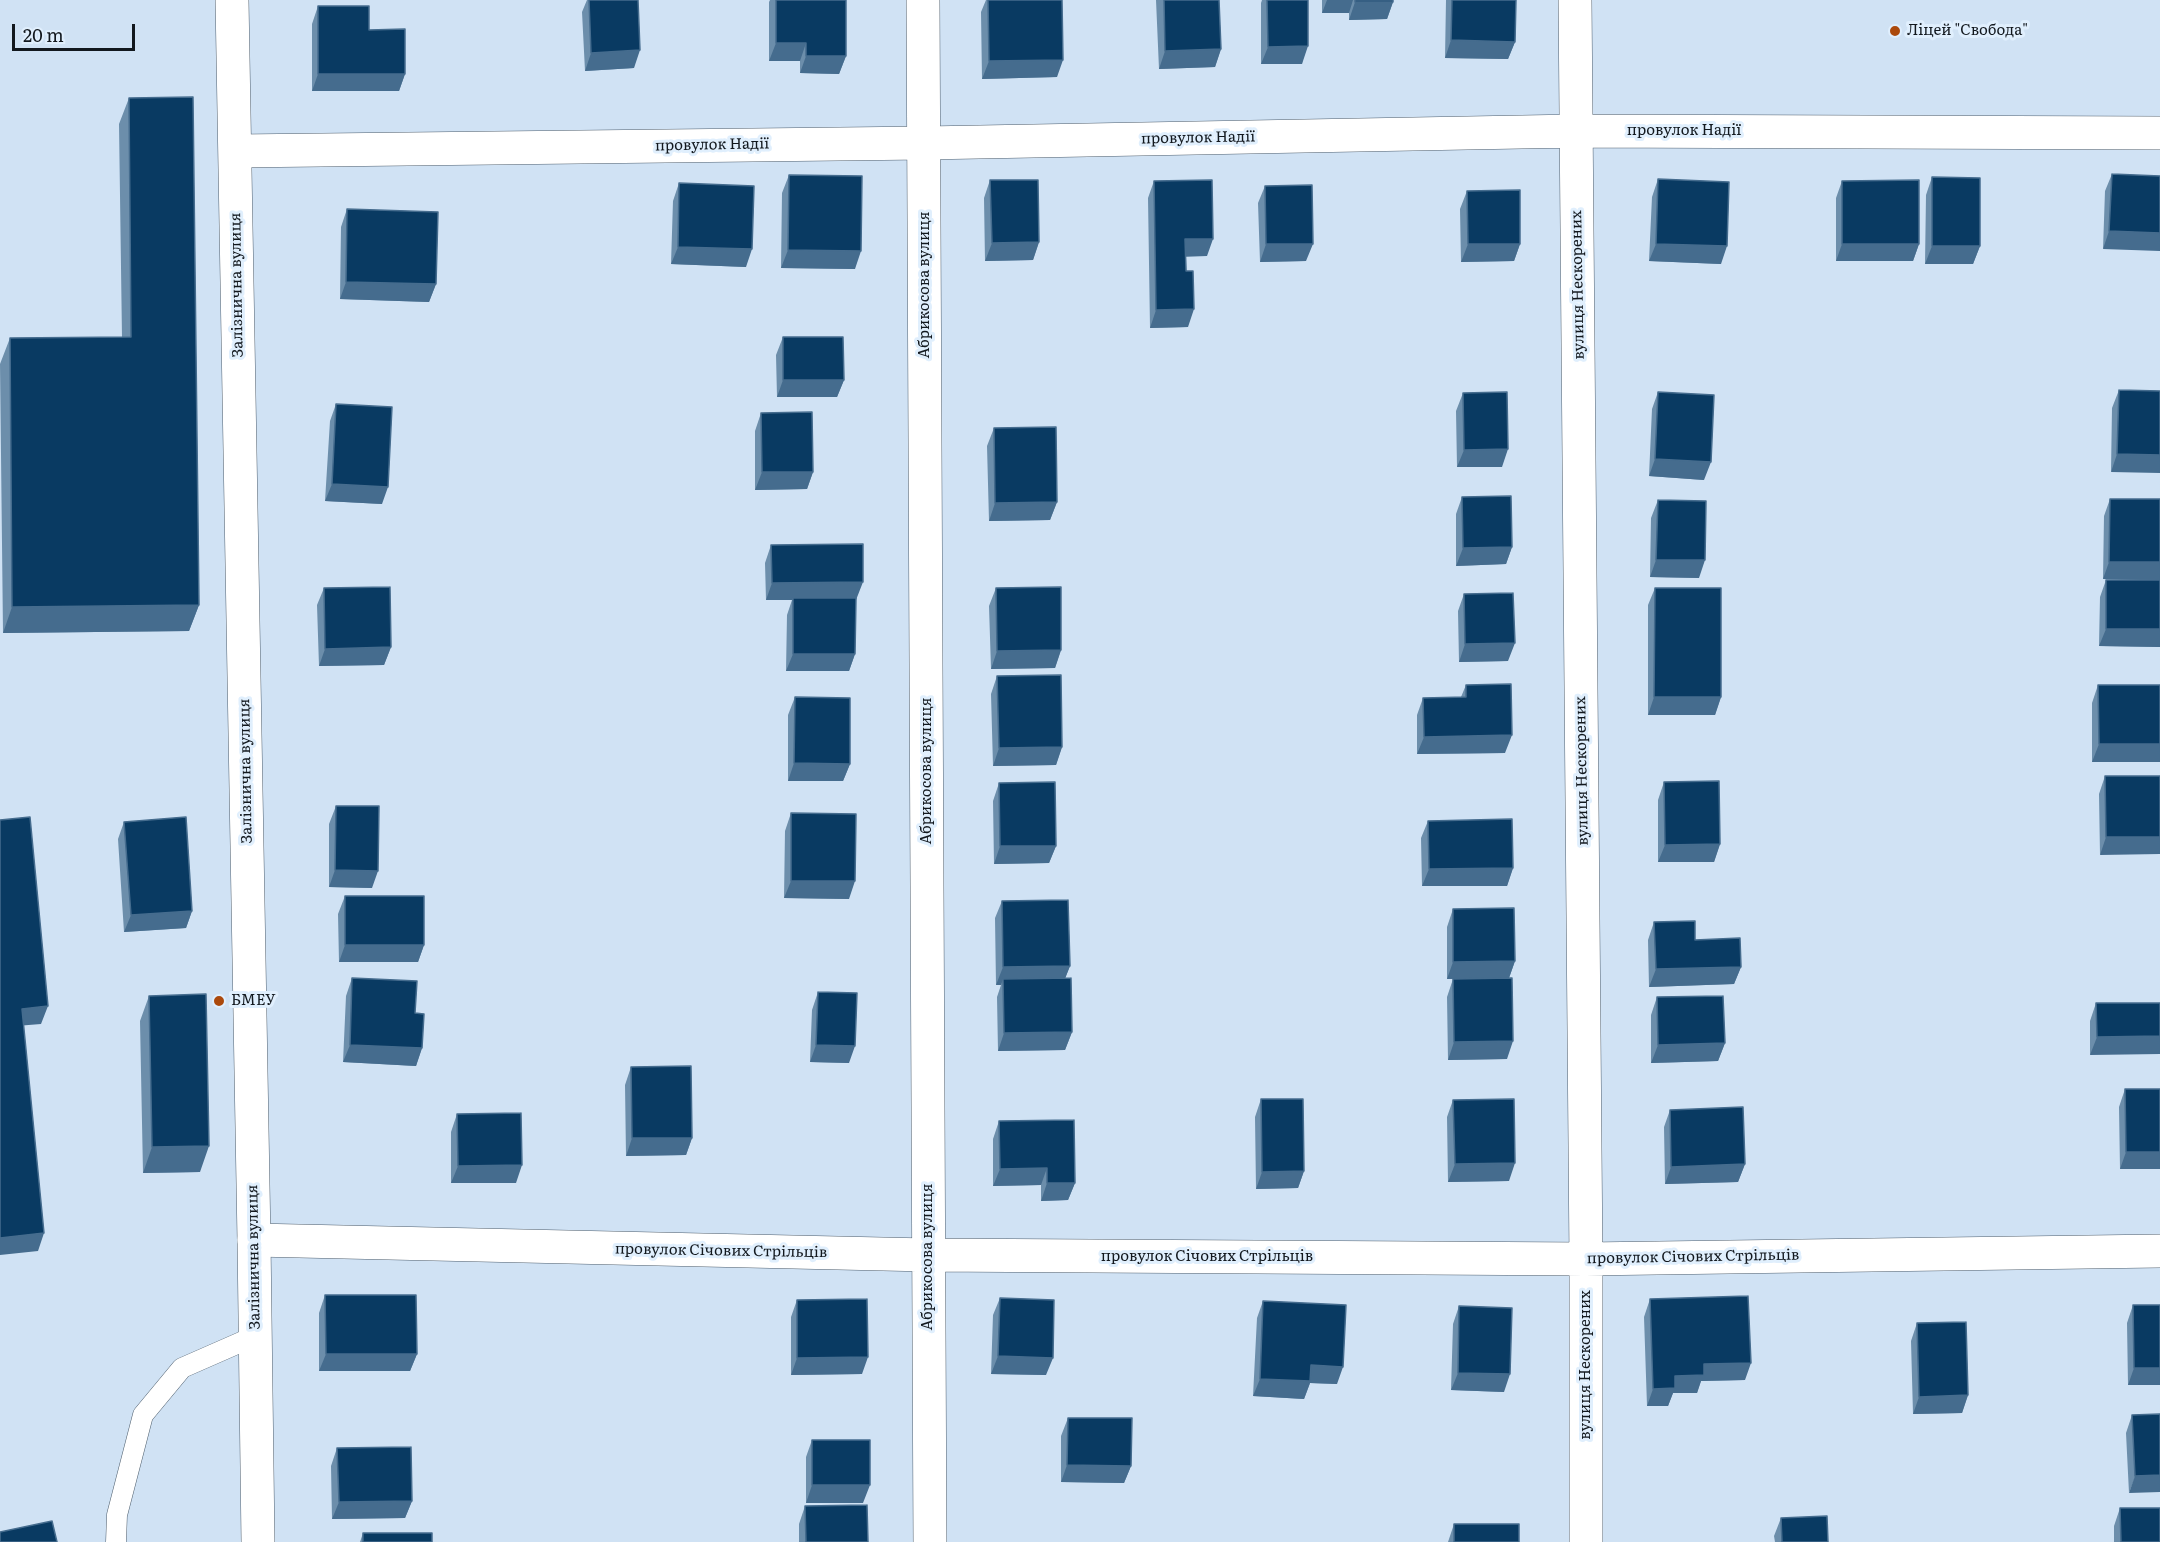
<!DOCTYPE html>
<meta charset="utf-8">
<style>
body{margin:0}
#map{position:relative;width:2160px;height:1542px;overflow:hidden;background:#d0e2f4;font-family:Literata,serif}
canvas{display:block}
.scale{position:absolute;left:12px;top:24px;width:123px;height:27px;box-sizing:border-box;border:3px solid #12181e;border-top:0;padding-left:8px;font-size:18px;line-height:21px;white-space:nowrap;color:#12181e;-webkit-text-stroke:4px #e0effd;paint-order:stroke}
</style>
<div id="map">
<canvas width="2160" height="1542"></canvas>
<div class="scale">20 m</div>
</div>
<script>
const ctx = document.querySelector('canvas').getContext('2d');
ctx.lineJoin = 'round';
function shape(rows) {
  const path = new Path2D();
  for (const r of rows) {
    path.moveTo(r[0], r[1]);
    for (let i = 2; i < r.length; i += 2) path.lineTo(r[i], r[i + 1]);
  }
  return path;
}
function stroke(path, color, width, dash) {
  ctx.strokeStyle = color;
  ctx.lineWidth = width;
  ctx.lineCap = dash ? 'butt' : 'round';
  ctx.setLineDash(dash || []);
  ctx.stroke(path);
}
function fill(path, color) {
  ctx.fillStyle = color;
  ctx.fill(path, 'evenodd');
}
function label(font, color, halo, rows, align = 'center') {
  ctx.font = font + ' Literata,serif';
  ctx.lineWidth = 6;
  ctx.setLineDash([]);
  ctx.textBaseline = 'middle';
  ctx.strokeStyle = halo;
  ctx.fillStyle = color;
  for (const [text, x, y, turn = 0] of rows) {
    ctx.save();
    ctx.translate(x, y);
    ctx.rotate((+turn || 0) * Math.PI / 180);
    ctx.textAlign = isNaN(turn) ? turn : align;
    if (halo) ctx.strokeText(text, 0, 0);
    ctx.fillText(text, 0, 0);
    ctx.restore();
  }
}
const service = shape([
 [116,1542,117,1515,143,1415,182,1368,255,1336]
]);
const minor = shape([
 [923,0,930,1542],
 [1575,0,1586,1259,1586,1542],
 [236,151,925,143,1576,131,2160,133],
 [254,1240,928,1255,1586,1259,2160,1251]
]);
const tertiary = shape([
 [232,0,254,1240,258,1542]
]);
const wall = shape([
 [587,0,638,0,634,68,585,71,582,12],
 [770,0,846,0,846,56,839,74,800,73,800,61,769,61,769,2],
 [986,0,1062,0,1057,77,982,79,981,12],
 [1156,0,1219,0,1221,49,1215,67,1159,69],
 [1262,0,1308,0,1302,64,1261,64,1261,3],
 [1322,0,1393,0,1393,2,1387,19,1349,20,1349,13,1322,13],
 [1446,0,1516,0,1515,42,1508,59,1445,58],
 [318,6,369,30,405,74,399,91,312,91,312,24],
 [129,98,199,605,189,631,3,633,0,364,10,338,122,338,119,124],
 [2112,174,2160,176,2103,249,2105,191],
 [789,175,855,269,781,268,782,193],
 [1932,177,1980,246,1973,264,1925,264,1926,195],
 [1658,179,1721,264,1649,261,1652,197],
 [990,180,1039,242,1033,260,985,261,984,198],
 [1154,181,1207,256,1186,256,1188,327,1150,328,1148,198],
 [1842,181,1919,244,1913,261,1836,261,1836,198],
 [679,183,746,267,671,264,673,201],
 [1265,186,1306,261,1260,262,1258,203],
 [1467,191,1520,244,1514,261,1461,262,1460,209],
 [347,209,436,284,429,302,340,299,341,227],
 [783,337,844,380,837,397,777,397,776,355],
 [2119,390,2160,391,2111,472,2112,408],
 [1658,392,1704,480,1649,476,1652,409],
 [1463,393,1502,467,1457,467,1456,411],
 [336,404,382,504,325,501,330,421],
 [761,413,813,472,807,489,755,490,755,431],
 [994,428,1057,502,1050,520,989,521,987,446],
 [1462,497,1512,547,1506,564,1456,566,1456,514],
 [2110,499,2160,499,2160,647,2099,646,2100,597,2106,580,2140,580,2103,579,2104,516],
 [1658,500,1699,578,1650,577,1651,518],
 [771,545,856,600,855,654,849,671,786,671,787,615,792,600,766,600,765,563],
 [324,588,391,647,384,665,319,666,317,605],
 [996,588,1061,650,1055,668,991,669,989,606],
 [1655,588,1721,697,1715,715,1648,715,1648,605],
 [1464,594,1508,661,1459,662,1458,611],
 [997,676,1062,747,1056,765,993,766,991,694],
 [1466,685,1505,753,1417,754,1417,715,1423,698,1461,697],
 [2098,685,2160,685,2160,762,2092,762,2092,703],
 [795,697,850,764,843,781,788,781,788,715],
 [2105,776,2160,776,2100,855,2099,794],
 [1664,782,1720,844,1714,862,1658,862,1658,800],
 [999,783,1056,846,1049,863,994,864,993,801],
 [336,806,372,888,329,887,329,824],
 [791,813,849,899,784,898,785,831],
 [1428,821,1513,868,1507,886,1422,886,1421,838],
 [124,822,192,911,186,928,124,932,118,839],
 [345,896,424,945,418,962,339,962,338,914],
 [1002,901,1070,966,1065,978,1072,1032,1065,1050,998,1051,997,997,1001,985,996,985,995,918],
 [1453,909,1515,961,1509,978,1447,979,1447,927],
 [1654,922,1695,940,1741,967,1734,984,1649,987,1648,940],
 [352,978,415,1013,422,1048,416,1066,343,1062,346,996],
 [1453,979,1507,1059,1448,1060,1447,997],
 [818,992,849,1063,810,1062,812,1010],
 [149,996,200,1172,143,1173,140,1021],
 [1657,997,1725,1043,1718,1061,1651,1063,1651,1015],
 [2096,1003,2160,1003,2090,1055,2090,1021],
 [631,1067,692,1138,686,1155,626,1156,625,1085],
 [2125,1089,2160,1089,2160,1169,2120,1169,2119,1107],
 [1261,1099,1304,1171,1298,1188,1256,1189,1255,1117],
 [1453,1100,1509,1181,1448,1182,1447,1117],
 [1670,1110,1745,1164,1738,1182,1665,1184,1664,1127],
 [457,1114,516,1183,451,1183,451,1132],
 [999,1121,1075,1183,1068,1200,1041,1201,1041,1185,993,1186,993,1139],
 [325,1295,417,1354,410,1371,319,1371,319,1313],
 [1000,1298,1046,1375,991,1374,993,1315],
 [1650,1299,1745,1380,1701,1381,1697,1393,1673,1393,1668,1406,1647,1406,1644,1317],
 [797,1300,862,1374,791,1375,791,1317],
 [1263,1301,1337,1384,1310,1383,1304,1399,1253,1396,1257,1318],
 [2133,1305,2160,1305,2160,1385,2128,1385,2127,1323],
 [1459,1306,1504,1392,1451,1390,1453,1324],
 [1917,1323,1968,1395,1962,1413,1913,1414,1911,1341],
 [2160,1414,2129,1493,2126,1433,2132,1415],
 [1068,1418,1131,1466,1124,1483,1061,1482,1061,1436],
 [812,1440,863,1503,806,1503,806,1457],
 [337,1448,412,1501,405,1518,332,1519,331,1466],
 [805,1506,868,1542,799,1542,799,1524],
 [2120,1508,2160,1542,2114,1542,2114,1526],
 [1781,1518,1828,1542,1775,1542,1774,1536],
 [1454,1524,1519,1542,1448,1542],
 [363,1533,432,1542,360,1542]
]);
const shadedWall = shape([
 [1327,0,1353,0,1349,13,1322,13],
 [1355,2,1393,2,1387,19,1349,20],
 [1451,40,1515,42,1508,59,1445,58],
 [776,43,806,43,800,61,769,61],
 [1308,46,1302,64,1261,64,1268,47],
 [1221,49,1215,67,1159,69,1165,51],
 [640,50,634,68,585,71,591,53],
 [806,56,846,56,839,74,800,73],
 [1063,60,1057,77,982,79,989,61],
 [318,74,405,74,399,91,312,91],
 [2109,231,2160,233,2160,251,2103,249],
 [1185,239,1213,239,1207,256,1179,257],
 [1039,242,1033,260,985,261,992,243],
 [1266,244,1313,244,1306,261,1260,262],
 [1468,244,1520,244,1514,261,1461,262],
 [1656,244,1727,246,1721,264,1649,261],
 [1842,244,1919,244,1913,261,1836,261],
 [1932,246,1980,246,1973,264,1925,264],
 [678,247,752,249,746,267,671,264],
 [788,250,861,251,855,269,781,268],
 [346,282,436,284,429,302,340,299],
 [1194,309,1188,327,1150,328,1156,310],
 [783,380,844,380,837,397,777,397],
 [1508,449,1502,467,1457,467,1464,450],
 [2117,454,2160,455,2160,473,2111,472],
 [1655,459,1711,462,1704,480,1649,476],
 [762,472,813,472,807,489,755,490],
 [332,484,388,487,382,504,325,501],
 [1057,502,1050,520,989,521,995,503],
 [1512,547,1506,564,1456,566,1463,548],
 [1656,560,1705,560,1699,578,1650,577],
 [2109,562,2160,562,2160,580,2103,579],
 [863,582,856,600,793,600,793,598,792,600,766,600,772,583],
 [199,605,189,631,3,633,12,607],
 [2106,629,2160,629,2160,647,2099,646],
 [1515,643,1508,661,1459,662,1465,644],
 [391,647,384,665,319,666,325,649],
 [1061,650,1055,668,991,669,997,651],
 [793,654,855,654,849,671,786,671],
 [1654,697,1721,697,1715,715,1648,715],
 [1512,735,1505,753,1417,754,1424,737],
 [2099,744,2160,744,2160,762,2092,762],
 [1062,747,1056,765,993,766,999,748],
 [794,763,850,764,843,781,788,781],
 [2106,837,2160,837,2160,854,2100,855],
 [1720,844,1714,862,1658,862,1665,845],
 [1000,846,1056,846,1049,863,994,864],
 [1513,868,1507,886,1422,886,1429,869],
 [335,870,378,871,372,888,329,887],
 [791,881,855,881,849,899,784,898],
 [192,911,186,928,124,932,131,915],
 [345,945,424,945,418,962,339,962],
 [1515,961,1509,978,1447,979,1453,962],
 [1070,966,1063,984,1003,979,1001,985,996,985,1003,967],
 [1741,967,1734,984,1649,987,1656,969],
 [48,1006,41,1024,16,1026,22,1009],
 [1072,1032,1065,1050,998,1051,1004,1033],
 [2160,1036,2160,1054,2090,1055,2097,1037],
 [1513,1041,1507,1059,1448,1060,1454,1042],
 [1725,1043,1718,1061,1651,1063,1658,1045],
 [350,1045,422,1048,416,1066,343,1062],
 [816,1045,855,1046,849,1063,810,1062],
 [632,1138,692,1138,686,1155,626,1156],
 [209,1146,200,1172,143,1173,152,1147],
 [2126,1152,2160,1152,2160,1169,2120,1169],
 [1515,1163,1509,1181,1448,1182,1455,1164],
 [1745,1164,1738,1182,1665,1184,1671,1167],
 [522,1165,516,1183,451,1183,458,1166],
 [1047,1168,1041,1185,993,1186,1000,1169],
 [1304,1171,1298,1188,1256,1189,1262,1172],
 [1047,1183,1075,1183,1068,1200,1041,1201],
 [44,1233,38,1251,0,1255,0,1238],
 [326,1354,417,1354,410,1371,319,1371],
 [998,1356,1053,1358,1046,1375,991,1374],
 [868,1357,862,1374,791,1375,797,1358],
 [1751,1363,1745,1380,1701,1381,1697,1393,1673,1393,1668,1406,1647,1406,1653,1389,1675,1376,1704,1364],
 [1311,1365,1343,1367,1337,1384,1310,1383,1304,1399,1253,1396,1260,1379],
 [2134,1368,2160,1368,2160,1385,2128,1385],
 [1458,1373,1510,1374,1504,1392,1451,1390],
 [1968,1395,1962,1413,1913,1414,1919,1397],
 [1067,1465,1131,1466,1124,1483,1061,1482],
 [2160,1475,2160,1492,2129,1493,2135,1476],
 [812,1485,870,1485,863,1503,806,1503],
 [412,1501,405,1518,332,1519,339,1502]
]);
const building = shape([
 [589,0,638,0,640,50,591,53,589,0],
 [776,0,846,0,846,56,806,56,806,43,776,43,776,0],
 [988,0,1062,0,1063,60,989,61,988,0],
 [1164,0,1219,0,1221,49,1165,51,1164,0],
 [1267,0,1308,0,1308,46,1268,47,1267,0],
 [1355,0,1393,0,1393,2,1355,2,1355,0],
 [1452,0,1516,0,1515,42,1451,40,1452,0],
 [318,6,369,6,369,30,405,29,405,74,318,74,318,6],
 [193,97,199,605,12,607,10,338,131,337,129,98,193,97],
 [2112,174,2160,176,2160,233,2109,231,2112,174],
 [789,175,862,176,861,251,788,250,789,175],
 [1932,177,1980,178,1980,246,1932,246,1932,177],
 [1658,179,1729,182,1727,246,1656,244,1658,179],
 [990,180,1038,180,1039,242,992,243,990,180],
 [1212,180,1213,239,1185,239,1186,271,1193,271,1194,309,1156,310,1154,181,1212,180],
 [1919,180,1919,244,1842,244,1842,181,1919,180],
 [679,183,754,186,752,249,678,247,679,183],
 [1312,185,1313,244,1266,244,1265,186,1312,185],
 [1520,190,1520,244,1468,244,1467,191,1520,190],
 [347,209,438,212,436,284,346,282,347,209],
 [783,337,843,337,844,380,783,380,783,337],
 [2119,390,2160,391,2160,455,2117,454,2119,390],
 [1507,392,1508,449,1464,450,1463,393,1507,392],
 [1658,392,1714,395,1711,462,1655,459,1658,392],
 [336,404,392,407,388,487,332,484,336,404],
 [812,412,813,472,762,472,761,413,812,412],
 [1056,427,1057,502,995,503,994,428,1056,427],
 [1511,496,1512,547,1463,548,1462,497,1511,496],
 [2110,499,2160,499,2160,562,2109,562,2110,499],
 [1658,500,1706,501,1705,560,1656,560,1658,500],
 [863,544,863,582,772,583,771,545,863,544],
 [2106,580,2160,580,2160,629,2106,629,2106,580],
 [390,587,391,647,325,649,324,588,390,587],
 [1061,587,1061,650,997,651,996,588,1061,587],
 [1655,588,1721,588,1721,697,1654,697,1655,588],
 [1513,593,1515,643,1465,644,1464,594,1513,593],
 [793,598,856,598,855,654,793,654,793,598],
 [1061,675,1062,747,999,748,997,676,1061,675],
 [1511,684,1512,735,1424,737,1423,698,1466,697,1466,685,1511,684],
 [2098,685,2160,685,2160,744,2099,744,2098,685],
 [795,697,850,698,850,764,794,763,795,697],
 [2105,776,2160,776,2160,837,2106,837,2105,776],
 [1719,781,1720,844,1665,845,1664,782,1719,781],
 [1055,782,1056,846,1000,846,999,783,1055,782],
 [336,806,379,806,378,871,335,870,336,806],
 [791,813,856,814,855,881,791,881,791,813],
 [30,817,48,1006,22,1009,44,1233,0,1238,0,820,30,817],
 [186,817,192,911,131,915,124,822,186,817],
 [1512,819,1513,868,1429,869,1428,821,1512,819],
 [345,896,424,896,424,945,345,945,345,896],
 [1068,900,1070,966,1003,967,1002,901,1068,900],
 [1514,908,1515,961,1453,962,1453,909,1514,908],
 [1695,921,1695,940,1740,938,1741,967,1656,969,1654,922,1695,921],
 [352,978,417,981,415,1013,424,1014,422,1048,350,1045,352,978],
 [1071,978,1072,1032,1004,1033,1003,979,1071,978],
 [1512,978,1513,1041,1454,1042,1453,979,1512,978],
 [818,992,857,993,855,1046,816,1045,818,992],
 [206,994,209,1146,152,1147,149,996,206,994],
 [1723,996,1725,1043,1658,1045,1657,997,1723,996],
 [2096,1003,2160,1003,2160,1036,2097,1037,2096,1003],
 [691,1066,692,1138,632,1138,631,1067,691,1066],
 [2125,1089,2160,1089,2160,1152,2126,1152,2125,1089],
 [1261,1099,1303,1099,1304,1171,1262,1172,1261,1099],
 [1514,1099,1515,1163,1455,1164,1453,1100,1514,1099],
 [1743,1107,1745,1164,1671,1167,1670,1110,1743,1107],
 [521,1113,522,1165,458,1166,457,1114,521,1113],
 [1074,1120,1075,1183,1047,1183,1047,1168,1000,1169,999,1121,1074,1120],
 [325,1295,416,1295,417,1354,326,1354,325,1295],
 [1748,1296,1751,1363,1704,1364,1704,1375,1675,1376,1675,1388,1653,1389,1650,1299,1748,1296],
 [1000,1298,1054,1300,1053,1358,998,1356,1000,1298],
 [867,1299,868,1357,797,1358,797,1300,867,1299],
 [1263,1301,1346,1305,1343,1367,1311,1365,1310,1381,1260,1379,1263,1301],
 [2133,1305,2160,1305,2160,1368,2134,1368,2133,1305],
 [1459,1306,1512,1308,1510,1374,1458,1373,1459,1306],
 [1966,1322,1968,1395,1919,1397,1917,1323,1966,1322],
 [2160,1414,2160,1475,2135,1476,2132,1415,2160,1414],
 [1068,1418,1132,1418,1131,1466,1067,1465,1068,1418],
 [812,1440,870,1440,870,1485,812,1485,812,1440],
 [411,1447,412,1501,339,1502,337,1448,411,1447],
 [867,1505,868,1542,806,1542,805,1506,867,1505],
 [2120,1508,2160,1508,2160,1542,2121,1542,2120,1508],
 [1827,1516,1828,1542,1782,1542,1781,1518,1827,1516],
 [52,1521,57,1542,0,1542,0,1532,52,1521],
 [1454,1524,1519,1524,1519,1542,1454,1542,1454,1524],
 [363,1533,432,1533,432,1542,363,1542,363,1533]
]);
const markers = [
 [1895,31,6,"#ab490c"],
 [219,1001,6,"#ab490c"]
];
const poiNames = [
 ["Ліцей \"Свобода\"",1907,31],
 ["БМЕУ",231,1001]
];
const streetNames = [
 ["провулок Надії",1684,131],
 ["провулок Надії",1198,138,-1],
 ["провулок Надії",712,145,-1],
 ["Залізнична вулиця",237,285,-91],
 ["Абрикосова вулиця",925,285,-90],
 ["вулиця Нескорених",1578,285,-91],
 ["Залізнична вулиця",246,771,-91],
 ["Абрикосова вулиця",927,771,-90],
 ["вулиця Нескорених",1582,771,-91],
 ["провулок Січових Стрільців",721,1251,1],
 ["Залізнична вулиця",254,1257,-91],
 ["Абрикосова вулиця",928,1257,-90],
 ["провулок Січових Стрільців",1207,1257],
 ["провулок Січових Стрільців",1693,1257,-1],
 ["вулиця Нескорених",1586,1365,-90]
];
stroke(service, '#4f5f6e', 21);
stroke(minor, '#4f5f6e', 34);
stroke(tertiary, '#4f5f6e', 34);
stroke(service, '#fff', 20);
stroke(minor, '#fff', 33);
stroke(tertiary, '#fff', 33);
fill(wall, '#6c8eab');
fill(shadedWall, '#456c8e');
fill(building, '#093a62');
stroke(building, '#456c8e', 1.5);
for (const [x, y, r, color] of markers) {
  const dot = new Path2D();
  dot.arc(x, y, r, 0, 2 * Math.PI);
  ctx.fillStyle = color;
  ctx.fill(dot);
  stroke(dot, '#e0effd', 2);
}
label('15px', '#12181e', '#e0effd', poiNames, 'left');
label('15px', '#12181e', '#e0effd', streetNames);
</script>
